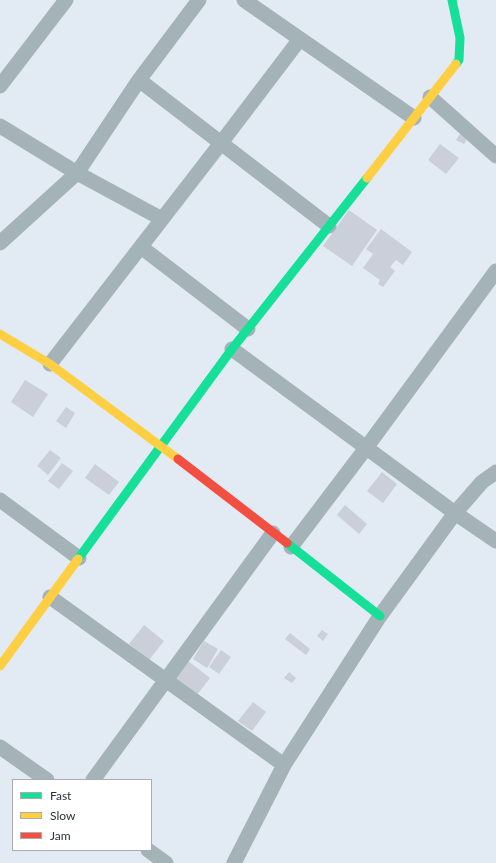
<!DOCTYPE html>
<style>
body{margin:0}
#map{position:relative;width:496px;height:863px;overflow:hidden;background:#e2eaf3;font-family:Lato,sans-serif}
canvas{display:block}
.legend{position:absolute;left:12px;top:779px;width:140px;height:72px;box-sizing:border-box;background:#fff;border:1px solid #a9adb1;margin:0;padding:5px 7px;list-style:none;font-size:12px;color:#28323c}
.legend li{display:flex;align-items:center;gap:8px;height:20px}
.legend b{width:20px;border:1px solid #a9adb1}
</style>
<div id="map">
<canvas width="496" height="863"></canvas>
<ul class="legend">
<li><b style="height:5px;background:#16e098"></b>Fast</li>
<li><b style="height:5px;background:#ffcf43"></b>Slow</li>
<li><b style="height:5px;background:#f24e42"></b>Jam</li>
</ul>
</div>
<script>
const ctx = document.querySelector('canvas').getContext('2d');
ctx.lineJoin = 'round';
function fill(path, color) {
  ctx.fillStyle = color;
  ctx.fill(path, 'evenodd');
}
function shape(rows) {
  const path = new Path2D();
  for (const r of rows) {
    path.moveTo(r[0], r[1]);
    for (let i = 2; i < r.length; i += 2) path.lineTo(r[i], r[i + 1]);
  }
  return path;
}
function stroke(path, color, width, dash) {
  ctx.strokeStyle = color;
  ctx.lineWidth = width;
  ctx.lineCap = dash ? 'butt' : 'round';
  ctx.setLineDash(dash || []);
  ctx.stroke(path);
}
const building = shape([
 [460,134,468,138,464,144,456,140],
 [440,144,459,158,446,174,428,160],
 [349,210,377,230,352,266,323,246],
 [381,229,412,252,403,265,396,260,390,267,395,271,383,287,378,284,380,280,363,268,373,254,366,249],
 [25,380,48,394,33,417,11,402],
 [66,407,75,413,66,428,56,421],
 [50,450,61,458,48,475,37,466],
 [62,463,73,471,59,489,48,481],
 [95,464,119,482,109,495,85,478],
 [382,472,397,484,383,503,367,491],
 [345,505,367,524,359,534,337,515],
 [144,625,164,641,149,660,129,644],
 [322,630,328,634,323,641,317,636],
 [290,633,310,649,306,655,285,639],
 [204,641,218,649,207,668,193,659],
 [221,650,231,657,219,674,209,667],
 [188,661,210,678,197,695,175,678],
 [289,672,296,678,292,683,284,678],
 [253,702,266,712,252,731,238,721]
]);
const street = shape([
 [244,0,414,118],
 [139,80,329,226],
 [0,86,66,0],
 [430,97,496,156],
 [0,126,77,173,162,219],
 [0,243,77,173,139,80,199,0],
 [141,247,248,329],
 [232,349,455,513,496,541],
 [50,364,221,143,300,39],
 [0,500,79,558],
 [291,547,366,448,496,271],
 [50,597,284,765],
 [0,747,47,780],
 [93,780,273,533],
 [148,850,166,863],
 [234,863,284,765,380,616,455,513,482,482,496,472]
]);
const fast = shape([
 [452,0,460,38,459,60,456,64],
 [287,543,380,616],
 [78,559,232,349,367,178]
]);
const slow = shape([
 [367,178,456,64],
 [0,334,50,364,178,459],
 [0,666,78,559]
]);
const jam = shape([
 [178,459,287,543]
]);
fill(building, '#cacfda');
stroke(street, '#a4b3b8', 15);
stroke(fast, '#16e098', 9);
stroke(slow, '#ffcf43', 9);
stroke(jam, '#f24e42', 9);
</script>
